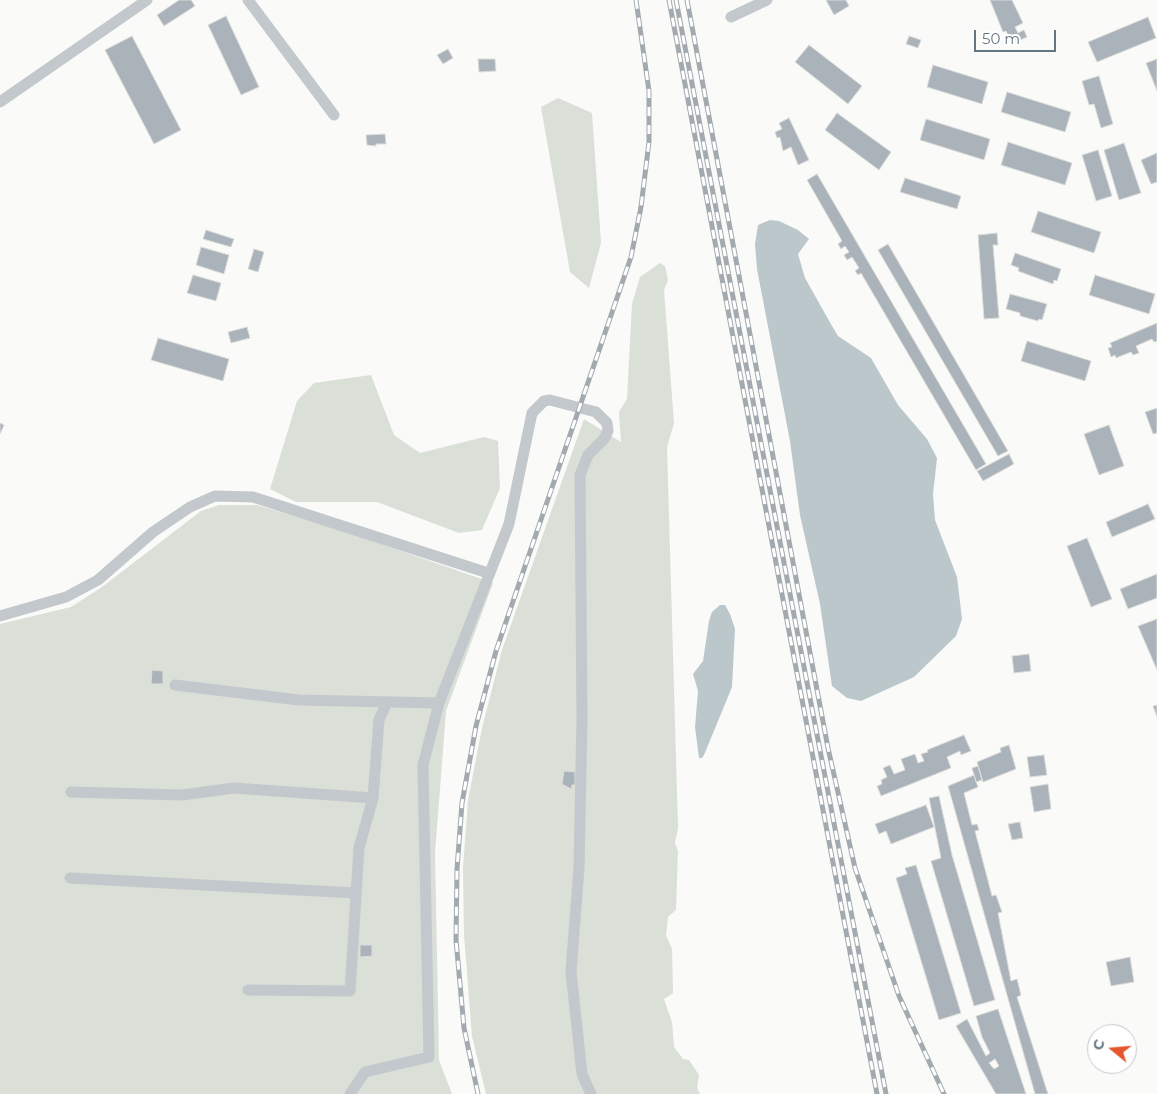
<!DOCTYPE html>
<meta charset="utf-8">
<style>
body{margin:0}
#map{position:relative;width:1157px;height:1094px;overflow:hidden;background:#fafaf8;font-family:Montserrat,sans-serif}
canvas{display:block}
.north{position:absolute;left:1087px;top:1024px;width:50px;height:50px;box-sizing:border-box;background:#fff;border:1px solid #c1c8cd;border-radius:50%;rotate:287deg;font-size:14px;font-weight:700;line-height:20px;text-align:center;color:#657683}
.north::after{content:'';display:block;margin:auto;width:18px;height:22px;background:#e4572e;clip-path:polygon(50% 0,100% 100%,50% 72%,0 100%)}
.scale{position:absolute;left:974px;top:30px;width:82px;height:22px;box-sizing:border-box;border:2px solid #657683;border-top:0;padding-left:6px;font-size:15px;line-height:18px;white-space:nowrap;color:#657683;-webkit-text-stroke:4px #fff;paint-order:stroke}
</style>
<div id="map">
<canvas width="1157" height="1094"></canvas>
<div class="north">С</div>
<div class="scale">50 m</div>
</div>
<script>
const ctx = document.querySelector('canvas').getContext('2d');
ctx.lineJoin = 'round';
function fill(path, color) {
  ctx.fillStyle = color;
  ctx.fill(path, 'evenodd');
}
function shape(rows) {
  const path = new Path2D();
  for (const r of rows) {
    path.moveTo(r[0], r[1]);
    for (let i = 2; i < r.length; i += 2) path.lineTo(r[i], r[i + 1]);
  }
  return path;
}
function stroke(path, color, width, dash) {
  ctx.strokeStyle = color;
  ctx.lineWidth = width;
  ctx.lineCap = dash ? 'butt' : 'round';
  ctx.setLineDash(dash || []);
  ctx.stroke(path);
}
const green = shape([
 [558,98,592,113,601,243,589,288,570,272,542,113,541,107],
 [660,263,665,266,668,280,664,290,674,423,667,447,678,828,675,843,678,851,676,910,668,917,666,935,672,949,673,993,664,999,672,1022,674,1047,683,1059,689,1060,699,1075,697,1088,700,1094,486,1094,472,1036,464,935,463,868,468,800,482,728,502,650,584,419,621,442,619,412,627,399,632,304,640,277],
 [371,375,394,435,420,453,484,437,498,441,500,488,482,530,459,533,377,502,296,502,270,489,297,401,314,383],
 [219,505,257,505,341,530,493,583,446,711,435,853,439,1060,452,1094,0,1094,0,624,71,607,102,587,201,511]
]);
const water = shape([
 [770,220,779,221,798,230,809,239,798,254,805,278,832,326,838,336,871,358,898,405,927,439,937,458,933,494,935,520,957,577,962,619,956,636,914,677,861,701,847,698,832,686,820,604,800,515,790,441,757,269,755,244,758,225],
 [720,605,725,605,730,614,735,629,732,687,704,755,702,758,699,758,695,727,698,691,693,674,703,661,709,621,712,612]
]);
const building = shape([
 [179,0,191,0,195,6,164,26,157,15,179,0],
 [826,0,846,0,849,6,834,15,826,0],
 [990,0,1012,0,1023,23,1015,27,1018,33,1024,30,1027,37,1016,42,1013,35,1009,37,1006,31,1003,32,990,0],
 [226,16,259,87,241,95,208,25,226,16],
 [1148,17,1156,38,1097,62,1088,42,1148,17],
 [132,36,181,130,154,144,105,50,132,36],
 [909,36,921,40,918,48,906,44,909,36],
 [809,45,862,86,848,104,795,62,809,45],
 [448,49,453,58,443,64,437,55,448,49],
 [478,59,495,59,496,71,479,72,478,59],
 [1157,59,1157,91,1146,63,1157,59],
 [933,65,988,82,982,104,927,87,933,65],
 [1099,76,1113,124,1101,128,1094,104,1089,105,1082,81,1099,76],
 [1007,92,1071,112,1065,132,1001,112,1007,92],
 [837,113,891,152,879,170,825,130,837,113],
 [789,118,809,160,798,165,791,147,783,151,780,137,777,138,775,132,782,129,779,123,789,118],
 [926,119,990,139,984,160,920,140,926,119],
 [385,134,386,144,376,144,376,146,367,145,366,135,385,134],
 [1008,142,1072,163,1065,185,1001,165,1008,142],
 [1124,143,1141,193,1119,200,1104,150,1124,143],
 [1098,150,1112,196,1096,201,1082,155,1098,150],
 [1157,153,1157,182,1151,184,1141,160,1157,153],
 [817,174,986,464,976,470,861,273,858,275,855,271,859,268,852,257,847,260,844,255,849,252,845,246,841,249,838,244,842,241,807,180,817,174],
 [905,178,961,196,957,209,900,192,905,178],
 [1038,211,1101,232,1094,253,1031,232,1038,211],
 [206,230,234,239,231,247,203,239,206,230],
 [997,233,998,245,993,245,999,318,984,319,978,235,997,233],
 [888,244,1008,451,998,456,878,250,888,244],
 [201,247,229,255,224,274,196,265,201,247],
 [254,249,264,252,258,272,248,269,254,249],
 [1015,253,1061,269,1057,281,1054,280,1053,284,1018,271,1019,268,1011,265,1015,253],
 [193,275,221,283,216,301,187,293,193,275],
 [1095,275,1155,294,1149,314,1089,295,1095,275],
 [1010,294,1047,304,1042,320,1039,319,1038,321,1020,316,1020,313,1006,309,1010,294],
 [1157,323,1157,341,1154,342,1152,339,1136,346,1139,353,1133,355,1131,352,1116,358,1115,355,1111,357,1108,348,1112,347,1110,343,1157,323],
 [247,327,250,338,231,343,228,332,247,327],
 [158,338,229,359,223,381,151,360,158,338],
 [1027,341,1091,361,1085,381,1021,361,1027,341],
 [1157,408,1157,433,1153,434,1145,412,1157,408],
 [0,423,4,425,0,434,0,423],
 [1109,425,1124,466,1099,475,1084,434,1109,425],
 [1009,454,1014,464,983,481,977,471,1009,454],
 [1148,504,1155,519,1112,537,1106,522,1148,504],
 [1087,538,1112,599,1091,607,1067,546,1087,538],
 [1157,574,1157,598,1128,609,1120,589,1157,574],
 [1157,619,1157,670,1138,626,1157,619],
 [1029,654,1031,671,1014,673,1012,656,1029,654],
 [152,670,163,671,163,684,151,684,152,670],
 [1157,705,1157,717,1153,706,1157,705],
 [964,735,971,751,961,755,960,751,947,757,951,768,881,796,877,786,882,784,881,780,887,777,883,768,890,765,894,774,905,770,901,759,915,754,918,763,924,761,921,754,928,752,927,750,964,735],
 [1009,745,1016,769,983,782,977,762,1001,752,1000,748,1009,745],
 [1044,755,1047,775,1030,777,1027,757,1044,755],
 [978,766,982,780,976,782,972,768,978,766],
 [564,771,575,772,575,785,572,785,571,789,562,784,564,771],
 [974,775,978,787,964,793,972,825,977,824,979,830,975,831,992,896,996,895,1002,912,998,913,1011,981,1017,979,1021,995,1017,997,1048,1094,1035,1094,948,786,974,775],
 [1048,784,1051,809,1034,812,1030,787,1048,784],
 [939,796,952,855,995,1000,974,1006,931,861,941,858,929,798,939,796],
 [926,805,934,827,891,844,886,831,879,834,875,824,926,805],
 [1020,822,1023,838,1012,840,1008,824,1020,822],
 [916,865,961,1013,939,1020,896,878,907,874,905,868,916,865],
 [360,945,372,945,372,956,360,957,360,945],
 [1130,957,1134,982,1111,986,1106,962,1130,957],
 [998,1009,1026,1094,996,1094,956,1026,967,1019,986,1056,990,1053,982,1037,976,1016,998,1009],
 [995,1059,999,1066,994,1069,989,1063,995,1059]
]);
const minor = shape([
 [248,0,334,115],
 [731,17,767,0],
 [0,102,147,0],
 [0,616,66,597,98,580,153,532,190,507,215,496,253,497,488,573],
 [175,685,299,700,439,703],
 [71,792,182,795,234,788,373,798,379,720,387,702],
 [70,878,356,893],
 [248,990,350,991,359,848,373,798],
 [350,1094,365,1072,429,1057,423,765,439,703,509,524,532,413,544,401,550,400,596,412,607,423,608,431,604,439,588,455,580,475,582,718,579,868,571,972,582,1074,591,1094]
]);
const rail = shape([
 [669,0,877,1094],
 [676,0,886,1094],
 [687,0,828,748,855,868,899,996,944,1094],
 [478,1094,464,1028,456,940,457,869,462,803,476,726,496,651,631,257,641,207,649,142,649,91,636,0]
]);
fill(green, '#dadfd7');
fill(water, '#bbc7cb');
fill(building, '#aab3b9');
stroke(building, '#dcdcda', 1);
stroke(minor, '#c3c8cc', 11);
stroke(rail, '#a2aab0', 5);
stroke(rail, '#fff', 3, [9]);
</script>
